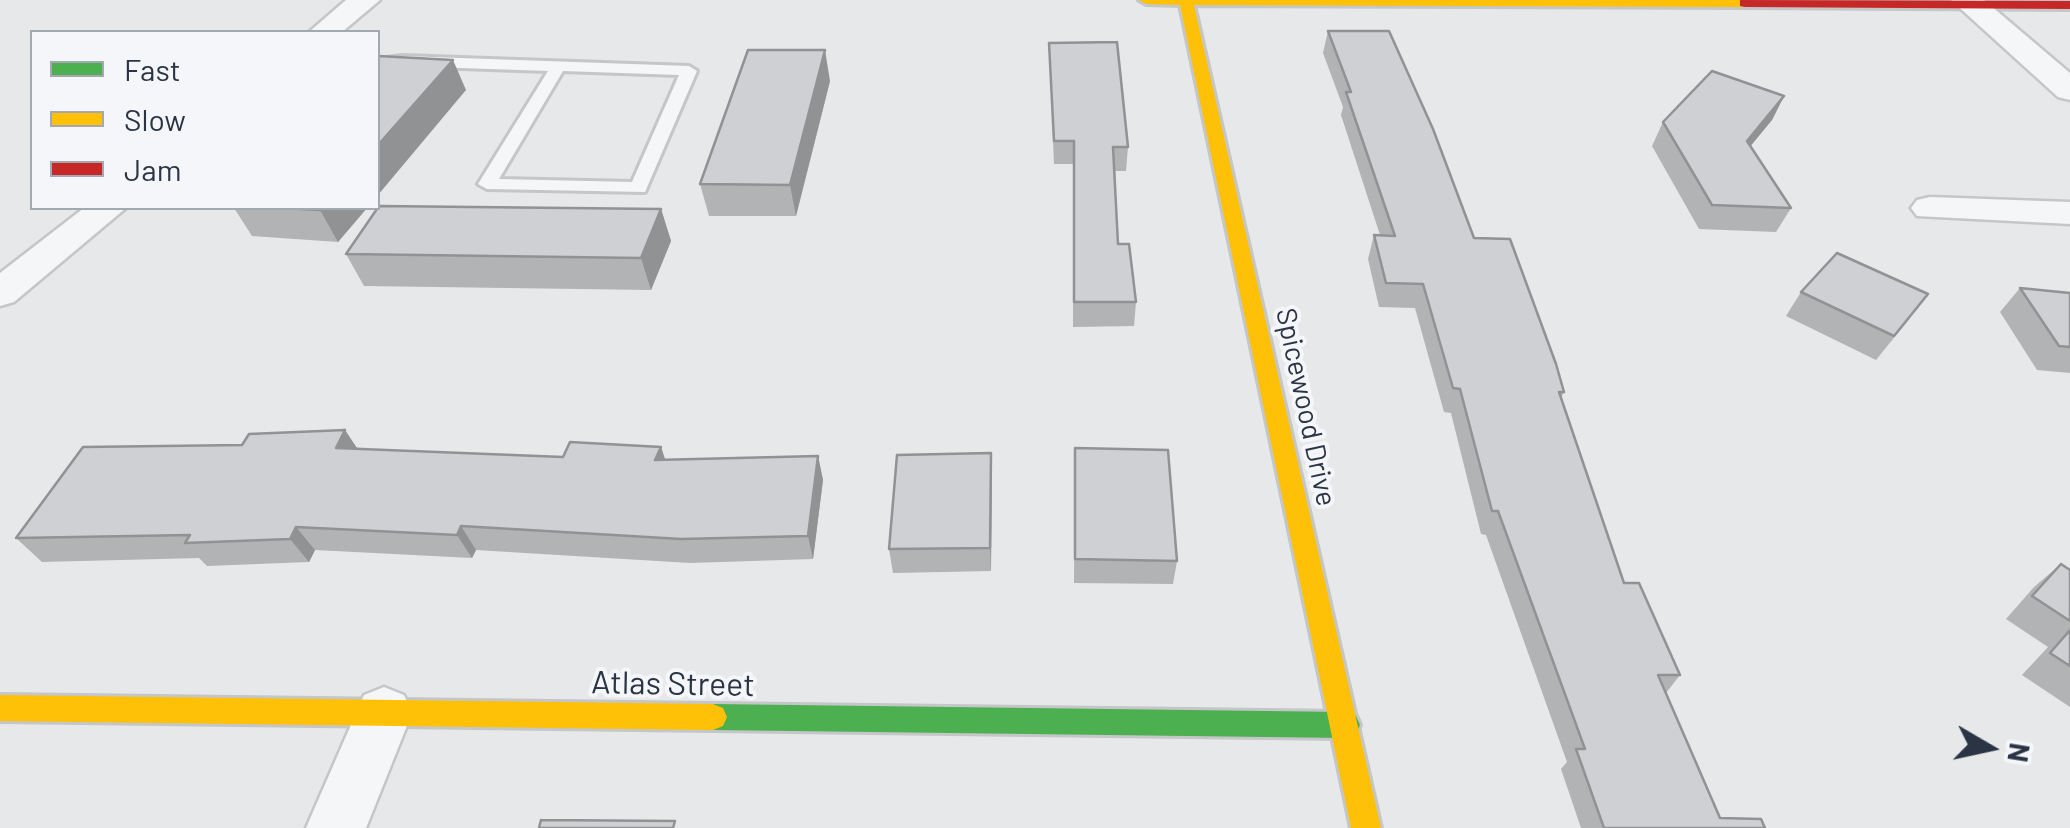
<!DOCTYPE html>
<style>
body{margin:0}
#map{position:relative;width:2070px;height:828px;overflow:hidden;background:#e6e8ea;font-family:Barlow,sans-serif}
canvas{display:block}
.legend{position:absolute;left:30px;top:30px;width:350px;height:180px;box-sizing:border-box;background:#f4f6f9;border:2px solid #a4a8b1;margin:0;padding:12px 18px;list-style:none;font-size:30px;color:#2b3445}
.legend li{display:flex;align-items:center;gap:20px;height:50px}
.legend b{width:50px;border:2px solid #a4a8b1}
.north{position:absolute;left:1940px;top:698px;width:100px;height:100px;-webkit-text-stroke:8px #f4f6f9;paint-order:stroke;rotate:99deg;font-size:28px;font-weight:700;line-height:40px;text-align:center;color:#2b3445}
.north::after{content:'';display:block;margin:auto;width:35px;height:45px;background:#2b3445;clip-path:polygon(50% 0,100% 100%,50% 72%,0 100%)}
</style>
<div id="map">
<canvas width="2070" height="828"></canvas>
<ul class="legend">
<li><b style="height:12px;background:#4caf50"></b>Fast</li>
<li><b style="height:12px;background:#ffc107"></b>Slow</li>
<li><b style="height:12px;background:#c62828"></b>Jam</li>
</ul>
<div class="north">N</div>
</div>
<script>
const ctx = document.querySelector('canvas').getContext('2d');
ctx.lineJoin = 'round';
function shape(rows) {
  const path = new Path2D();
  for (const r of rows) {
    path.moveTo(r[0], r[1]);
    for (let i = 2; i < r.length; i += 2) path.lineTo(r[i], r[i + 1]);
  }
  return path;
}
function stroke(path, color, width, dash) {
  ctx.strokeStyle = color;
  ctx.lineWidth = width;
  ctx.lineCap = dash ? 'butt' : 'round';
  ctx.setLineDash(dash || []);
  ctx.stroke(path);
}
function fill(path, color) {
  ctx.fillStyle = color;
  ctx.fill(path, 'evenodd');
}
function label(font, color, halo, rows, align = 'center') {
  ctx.font = font + ' Barlow,sans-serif';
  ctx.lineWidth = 8;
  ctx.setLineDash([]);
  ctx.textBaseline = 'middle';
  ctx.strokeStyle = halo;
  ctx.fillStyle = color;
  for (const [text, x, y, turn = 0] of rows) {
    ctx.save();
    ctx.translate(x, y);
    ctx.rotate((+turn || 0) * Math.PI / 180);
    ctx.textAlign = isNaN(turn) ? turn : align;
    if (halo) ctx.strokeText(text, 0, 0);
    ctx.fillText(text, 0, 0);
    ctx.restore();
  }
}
const lane = shape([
 [403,56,689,66,697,71,645,192,487,189,478,184,548,71,403,66,378,69,378,59,403,56],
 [563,71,679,75,632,182,499,179,563,71]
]);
const street = shape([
 [346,0,380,0,342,32,309,32,346,0],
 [1951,0,1984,0,2070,73,2070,100,2058,97,1951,0],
 [1930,197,2070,202,2070,224,1917,216,1911,208,1917,200,1930,197],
 [84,208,126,208,14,302,0,306,0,273,84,208],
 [384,687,404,695,412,713,366,828,306,828,364,695,384,687]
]);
const fast = shape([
 [713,704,1346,712,1356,716,1360,725,1356,734,1346,738,713,730,703,726,699,717,703,708,713,704]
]);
const slow = shape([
 [1139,0,1750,0,1752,3,1745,7,1194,5,1381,828,1351,828,1180,5,1146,4,1139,0],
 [0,695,713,704,723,708,727,717,723,726,713,730,0,721,0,695]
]);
const jam = shape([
 [1740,0,2070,1,2070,9,1745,7,1740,6,1740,0]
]);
const wall = shape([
 [1328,31,1474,238,1564,392,1561,398,1624,583,1680,675,1666,693,1720,818,1765,828,1581,828,1561,769,1567,762,1486,535,1481,534,1451,413,1444,412,1415,308,1379,307,1368,259,1374,235,1380,235,1341,115,1343,107,1323,53],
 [1049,43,1128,147,1126,171,1115,171,1118,244,1136,302,1134,326,1073,327,1073,164,1054,164],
 [830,81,796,216,709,216,700,184],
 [1784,96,1772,120,1750,146,1791,208,1776,232,1699,229,1652,146,1663,122],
 [234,208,367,208,338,242,252,236],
 [661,209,671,241,651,290,364,286,346,254],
 [2020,288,2070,293,2070,373,2037,370,2000,312],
 [1801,292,1910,318,1876,360,1786,316],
 [345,430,357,449,563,457,661,447,665,460,818,456,823,480,813,559,690,563,476,550,472,558,315,550,309,562,207,566,199,558,42,562,16,538,242,445],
 [1075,448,1177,561,1173,584,1074,583],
 [991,453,991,571,893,573,889,549],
 [2061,564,2070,570,2070,707,2022,675,2048,647,2006,619,2034,587]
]);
const shadedWall = shape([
 [825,50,830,81,796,216,790,185],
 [453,60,466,90,378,195,378,145],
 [1784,96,1772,120,1735,165,1747,141],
 [322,208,367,208,338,242,320,210],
 [661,209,671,241,651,290,641,258],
 [345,430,361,454,336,448],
 [661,447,669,471,655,460],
 [991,453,992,477,991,571,990,548],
 [818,456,823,480,813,559,808,536],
 [461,526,476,550,472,558,457,535],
 [296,527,315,550,309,562,290,539]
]);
const building = shape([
 [1328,31,1389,31,1433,129,1474,238,1510,239,1556,364,1564,392,1559,392,1624,583,1639,583,1680,675,1658,675,1720,818,1761,819,1765,828,1604,828,1576,749,1585,749,1498,511,1492,511,1460,389,1453,388,1423,284,1386,283,1374,235,1395,236,1346,92,1351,92,1328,31],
 [1117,42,1128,147,1113,147,1118,244,1129,244,1136,302,1074,302,1074,141,1054,141,1049,43,1117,42],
 [748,50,825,50,790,185,700,184,748,50],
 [378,56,453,60,378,145,378,56],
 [1712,71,1784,96,1747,141,1791,208,1712,205,1663,122,1712,71],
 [379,206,661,209,641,258,346,254,379,206],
 [280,208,322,208,320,210,280,208],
 [1837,253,1928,294,1894,336,1801,292,1837,253],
 [2020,288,2070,293,2070,347,2059,346,2020,288],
 [345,430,336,448,563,457,570,442,661,447,655,460,818,456,808,536,681,539,461,526,457,535,296,527,290,539,185,543,190,535,16,538,83,447,242,445,249,434,345,430],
 [1075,448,1168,450,1177,561,1075,559,1075,448],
 [991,453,990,548,889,549,897,455,991,453],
 [2061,564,2070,570,2070,621,2032,596,2061,564],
 [2070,630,2070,666,2050,653,2070,630],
 [541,820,675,821,673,828,539,828,541,820]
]);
const streetNames = [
 ["Spicewood Drive",1306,407,78]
];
const nearStreetnames = [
 ["Atlas Street",673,684,1]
];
stroke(lane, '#c4c6c8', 6);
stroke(street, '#c4c6c8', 5);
stroke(fast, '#c4c6c8', 6);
stroke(slow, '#c4c6c8', 6);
stroke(jam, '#c4c6c8', 6);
fill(lane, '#f5f6f7');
fill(street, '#f5f6f7');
fill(fast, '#4caf50');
fill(slow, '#ffc107');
fill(jam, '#c62828');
fill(wall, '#b1b3b5');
fill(shadedWall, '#909294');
fill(building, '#ced0d3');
stroke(building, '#909294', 2.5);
label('28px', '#2b3445', '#f4f6f9', streetNames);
label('32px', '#2b3445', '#f4f6f9', nearStreetnames);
</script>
